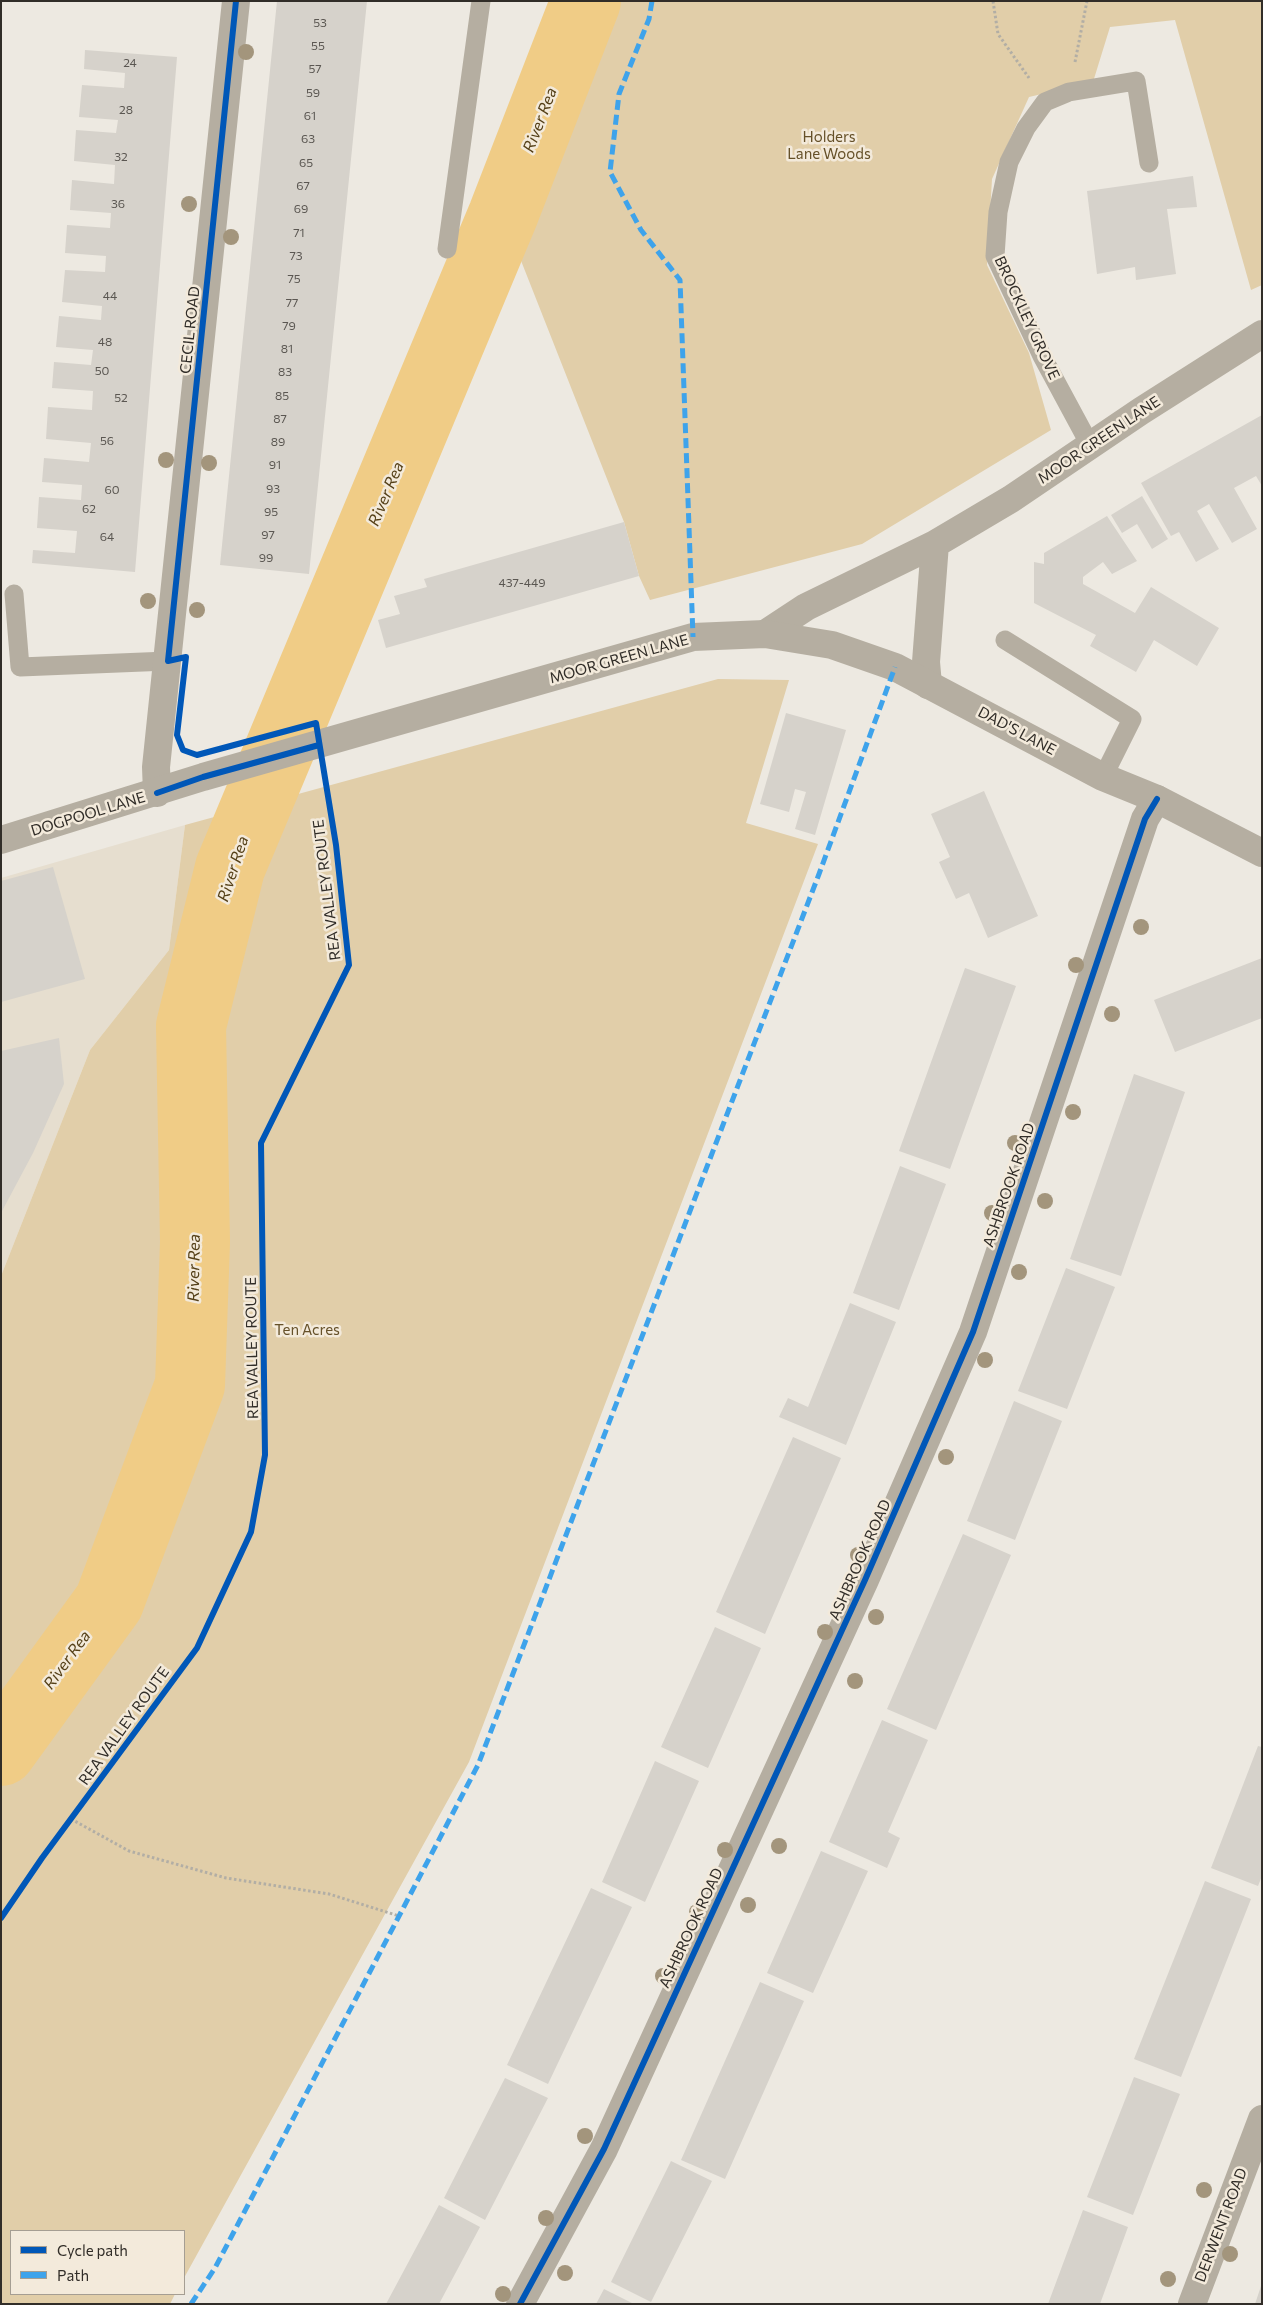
<!DOCTYPE html>
<style>
body{margin:0}
#map{position:relative;width:1263px;height:2305px;overflow:hidden;background:#ede9e1;font-family:Commissioner,sans-serif}
canvas{display:block}
.frame{position:absolute;inset:0;border:2px solid #312d28;pointer-events:none}
.legend{position:absolute;left:10px;top:2230px;width:175px;height:65px;box-sizing:border-box;background:#f3eadb;border:1px solid #a59e93;margin:0;padding:6px 9px;list-style:none;font-size:15px;color:#312d28}
.legend li{display:flex;align-items:center;gap:10px;height:25px}
.legend b{width:25px;border:1px solid #a59e93}
</style>
<div id="map">
<canvas width="1263" height="2305"></canvas>
<div class="frame"></div>
<ul class="legend">
<li><b style="height:6px;background:#0057b8"></b>Cycle path</li>
<li><b style="height:6px;background:#3ea3eb"></b>Path</li>
</ul>
</div>
<script>
const ctx = document.querySelector('canvas').getContext('2d');
ctx.lineJoin = 'round';
function fill(path, color) {
  ctx.fillStyle = color;
  ctx.fill(path, 'evenodd');
}
function shape(rows) {
  const path = new Path2D();
  for (const r of rows) {
    path.moveTo(r[0], r[1]);
    for (let i = 2; i < r.length; i += 2) path.lineTo(r[i], r[i + 1]);
  }
  return path;
}
function stroke(path, color, width, dash) {
  ctx.strokeStyle = color;
  ctx.lineWidth = width;
  ctx.lineCap = dash ? 'butt' : 'round';
  ctx.setLineDash(dash || []);
  ctx.stroke(path);
}
function label(font, color, halo, rows, align = 'center') {
  ctx.font = font + ' Commissioner,sans-serif';
  ctx.lineWidth = 5;
  ctx.setLineDash([]);
  ctx.textBaseline = 'middle';
  ctx.strokeStyle = halo;
  ctx.fillStyle = color;
  for (const [text, x, y, turn = 0] of rows) {
    ctx.save();
    ctx.translate(x, y);
    ctx.rotate((+turn || 0) * Math.PI / 180);
    ctx.textAlign = isNaN(turn) ? turn : align;
    if (halo) ctx.strokeText(text, 0, 0);
    ctx.fillText(text, 0, 0);
    ctx.restore();
  }
}
const built = shape([
 [185,825,169,950,90,1050,1,1276,1,878]
]);
const green = shape([
 [586,1,1262,1,1262,285,1251,290,1175,20,1110,27,1093,82,1029,97,992,179,987,265,1029,353,1051,430,862,544,650,600,639,576,624,522,503,215],
 [718,679,789,680,746,823,818,844,469,1762,184,2278,184,2231,11,2231,11,2294,175,2294,170,2304,1,2304,1,1276,90,1050,169,950,185,825]
]);
const river = shape([
 [1,1751,109,1602,190,1385,195,1242,191,1026,230,868,503,215,586,1]
]);
const building = shape([
 [277,1,367,1,309,574,220,565],
 [85,50,177,57,135,572,32,563,33,550,75,553,77,531,37,528,39,497,81,500,82,485,42,482,44,458,89,462,91,443,46,439,48,407,92,410,93,391,52,388,54,362,91,365,93,350,56,347,59,316,101,320,102,306,62,302,65,270,105,272,106,256,65,253,67,225,110,228,111,213,70,210,72,180,114,184,115,165,74,161,76,130,116,133,118,120,79,117,82,85,124,88,125,73,84,69],
 [1193,176,1197,207,1167,209,1176,274,1136,280,1135,267,1097,274,1087,191],
 [1262,415,1262,486,1256,476,1234,488,1257,529,1232,543,1209,504,1197,511,1219,549,1196,562,1179,532,1171,536,1141,483],
 [1142,496,1168,539,1152,549,1137,524,1122,533,1111,515],
 [1107,516,1137,561,1112,574,1103,562,1083,577,1083,584,1135,613,1151,587,1219,628,1197,666,1154,640,1136,672,1090,646,1096,635,1034,603,1034,562,1044,564,1044,553],
 [624,522,639,576,386,648,378,620,400,614,394,596,427,587,424,579],
 [786,713,846,730,815,835,795,829,806,792,795,789,789,812,760,804],
 [984,791,1038,916,988,938,969,893,956,899,939,862,950,857,931,814],
 [53,867,85,979,1,1002,1,881],
 [1262,958,1262,1018,1175,1052,1154,1000],
 [965,968,1016,986,950,1169,899,1151],
 [59,1038,64,1084,33,1153,1,1213,1,1051],
 [1134,1074,1185,1092,1121,1276,1070,1259],
 [900,1166,946,1184,899,1310,853,1293],
 [1066,1268,1115,1287,1067,1409,1018,1391],
 [850,1303,896,1322,846,1445,779,1417,788,1398,808,1407],
 [1014,1401,1062,1421,1015,1540,967,1521],
 [793,1437,841,1458,765,1634,716,1612],
 [963,1534,1011,1555,936,1730,887,1709],
 [715,1627,761,1648,708,1768,661,1747],
 [882,1720,928,1740,888,1832,900,1838,887,1868,829,1842],
 [1258,1746,1262,1747,1262,1876,1258,1886,1211,1868],
 [655,1761,699,1781,645,1902,602,1882],
 [821,1851,868,1871,813,1993,767,1973],
 [1205,1881,1251,1899,1181,2077,1134,2059],
 [591,1888,632,1907,548,2084,507,2065],
 [760,1982,804,2001,725,2179,681,2160],
 [1134,2077,1180,2094,1133,2215,1087,2197],
 [505,2078,548,2098,485,2220,444,2198],
 [671,2161,712,2181,651,2302,611,2282],
 [439,2205,480,2227,439,2304,386,2304],
 [1083,2210,1128,2227,1100,2304,1048,2304],
 [1261,2286,1262,2304,1255,2304],
 [604,2289,634,2304,596,2304]
]);
const path = shape([
 [993,1,998,34,1029,78],
 [1075,62,1087,1],
 [71,1819,129,1851,226,1878,329,1894,399,1916]
]);
const service = shape([
 [447,249,481,1],
 [1090,445,1042,356,995,256,998,212,1009,162,1026,128,1045,102,1069,92,1136,81,1149,163],
 [14,594,20,667,168,661],
 [1005,640,1132,719,1103,777]
]);
const minor = shape([
 [765,634,806,607,935,544,1011,499,1141,411,1262,334],
 [928,685,926,662,935,544],
 [157,793,156,767,236,1],
 [520,2304,604,2149,865,1580,973,1332,1145,819,1157,799],
 [1192,2304,1262,2119]
]);
const tertiary = shape([
 [1,840,203,777,693,637,765,634,832,645,895,667,1103,777,1157,799,1262,853]
]);
const quiet = shape([
 [652,1,649,19,619,94,610,172,641,230,680,280,693,637],
 [191,2304,215,2268,478,1765,819,874,895,667]
]);
const cycleway = shape([
 [157,793,203,777,319,745],
 [1,1918,42,1858,197,1648,251,1532,265,1455,261,1143,349,965,336,845,316,723,197,755,183,750,177,735,186,657,168,661,236,1],
 [520,2304,604,2149,865,1580,973,1332,1145,819,1157,799]
]);
const trees = [
 [246,52],
 [189,204],
 [231,237],
 [166,460],
 [209,463],
 [148,601],
 [197,610],
 [1141,927],
 [1076,965],
 [1112,1014],
 [1073,1112],
 [1015,1143],
 [1045,1201],
 [992,1213],
 [1019,1272],
 [985,1360],
 [946,1457],
 [858,1555],
 [876,1617],
 [825,1632],
 [855,1681],
 [779,1846],
 [725,1850],
 [748,1905],
 [697,1912],
 [663,1976],
 [585,2136],
 [1204,2190],
 [546,2218],
 [1230,2254],
 [565,2273],
 [1168,2279],
 [503,2294]
];
const numberNames = [
 ["53",320,23],
 ["55",318,46],
 ["24",130,63],
 ["57",315,69],
 ["59",313,93],
 ["28",126,110],
 ["61",310,116],
 ["63",308,139],
 ["32",121,157],
 ["65",306,163],
 ["67",303,186],
 ["36",118,204],
 ["69",301,209],
 ["71",299,233],
 ["73",296,256],
 ["75",294,279],
 ["44",110,296],
 ["77",292,303],
 ["79",289,326],
 ["48",105,342],
 ["81",287,349],
 ["50",102,371],
 ["83",285,372],
 ["85",282,396],
 ["52",121,398],
 ["87",280,419],
 ["56",107,441],
 ["89",278,442],
 ["91",275,465],
 ["93",273,489],
 ["60",112,490],
 ["62",89,509],
 ["95",271,512],
 ["97",268,535],
 ["64",107,537],
 ["99",266,558],
 ["437-449",522,583]
];
const parkNames = [
 ["Holders",829,137],
 ["Lane Woods",829,154],
 ["Ten Acres",307,1330]
];
const streetNames = [
 ["BROCKLEY GROVE",1027,318,65],
 ["CECIL ROAD",190,330,-84],
 ["MOOR GREEN LANE",1099,440,-34],
 ["MOOR GREEN LANE",619,659,-16],
 ["DAD'S LANE",1017,731,28],
 ["DOGPOOL LANE",88,814,-17],
 ["REA VALLEY ROUTE",327,890,-97],
 ["ASHBROOK ROAD",1009,1185,-71],
 ["REA VALLEY ROUTE",252,1348,-91],
 ["ASHBROOK ROAD",860,1560,-66],
 ["REA VALLEY ROUTE",124,1726,-54],
 ["ASHBROOK ROAD",691,1928,-65],
 ["DERWENT ROAD",1221,2225,-69]
];
const waterNames = [
 ["River Rea",540,120,-69],
 ["River Rea",386,494,-67],
 ["River Rea",233,869,-72],
 ["River Rea",194,1268,-89],
 ["River Rea",67,1660,-54]
];
fill(built, '#e6decf');
fill(green, '#e1cea9');
stroke(river, '#f0cc86', 70);
fill(building, '#d6d2cb');
stroke(path, '#b2aea5', 3, [2.5, 2.5]);
stroke(service, '#b5aea1', 19);
stroke(minor, '#b5aea1', 28);
stroke(tertiary, '#b5aea1', 28);
stroke(quiet, '#3ea3eb', 5, [10, 5]);
stroke(cycleway, '#0057b8', 6);
ctx.fillStyle = '#a3957c';
for (const [x, y] of trees) {
  ctx.beginPath();
  ctx.arc(x, y, 8, 0, 2 * Math.PI);
  ctx.fill();
}
label('12px', '#5b5752', null, numberNames);
label('15px', '#665129', '#f3eadb', parkNames);
label('15px', '#312d28', '#f3eadb', streetNames);
label('italic 16px', '#554018', '#f3eadb', waterNames);
</script>
